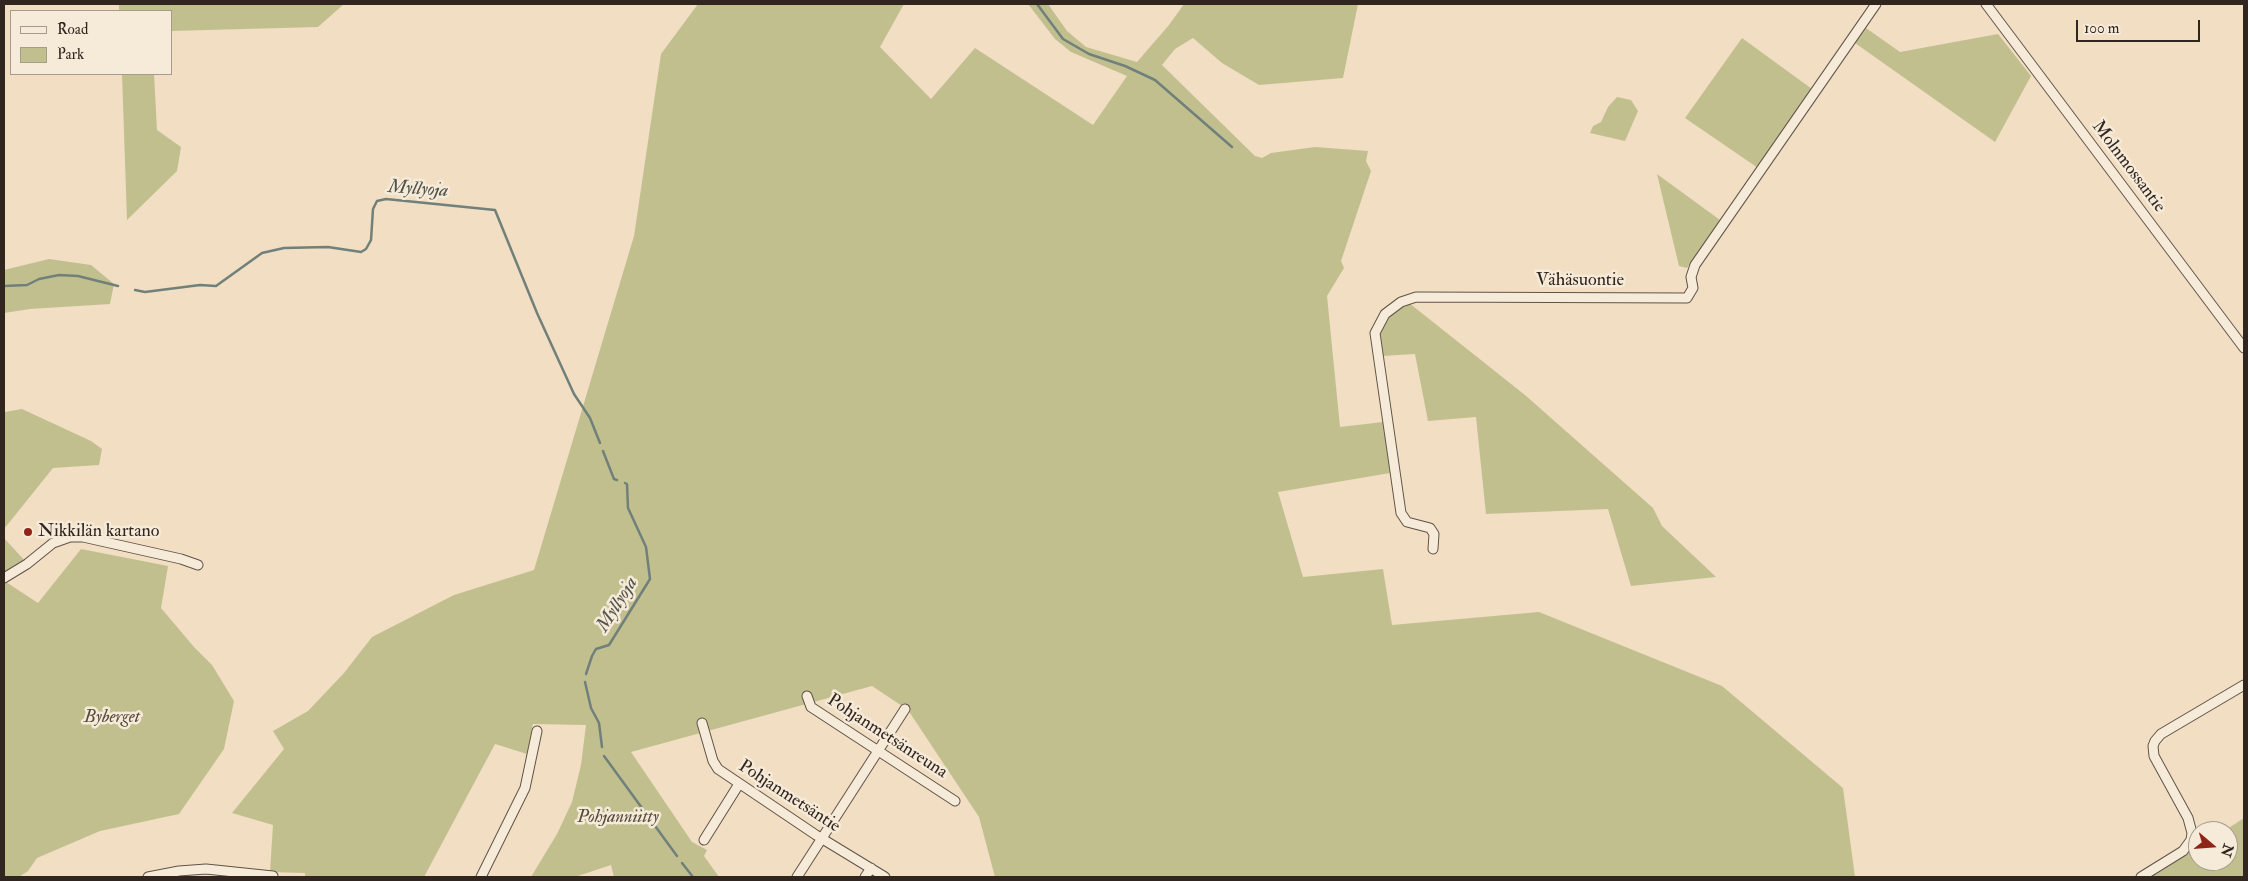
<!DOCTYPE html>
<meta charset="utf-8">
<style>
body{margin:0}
#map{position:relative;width:2248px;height:881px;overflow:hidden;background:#f1dec3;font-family:"IM FELL Double Pica",serif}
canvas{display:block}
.frame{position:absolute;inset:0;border:5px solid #30251f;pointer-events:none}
.legend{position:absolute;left:10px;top:10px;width:162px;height:65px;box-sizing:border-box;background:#f6ead8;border:1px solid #a79b8e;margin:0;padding:6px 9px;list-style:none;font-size:15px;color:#30251f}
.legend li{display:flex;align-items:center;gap:10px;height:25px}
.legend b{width:25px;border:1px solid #a79b8e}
.north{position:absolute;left:2188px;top:821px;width:50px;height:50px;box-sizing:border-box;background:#f6ead8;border:1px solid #a79b8e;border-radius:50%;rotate:108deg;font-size:14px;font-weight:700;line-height:20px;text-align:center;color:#30251f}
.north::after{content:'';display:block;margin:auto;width:18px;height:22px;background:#8f2418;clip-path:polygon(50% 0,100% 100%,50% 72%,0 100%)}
.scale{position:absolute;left:2076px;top:20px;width:124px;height:22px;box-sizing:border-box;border:2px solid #30251f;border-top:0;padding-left:6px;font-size:15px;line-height:18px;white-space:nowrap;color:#30251f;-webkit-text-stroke:4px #f6ead8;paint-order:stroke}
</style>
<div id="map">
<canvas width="2248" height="881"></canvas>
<div class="frame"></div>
<ul class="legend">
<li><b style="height:6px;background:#f6ead8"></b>Road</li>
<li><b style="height:14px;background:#c2bf8f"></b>Park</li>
</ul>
<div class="north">N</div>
<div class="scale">100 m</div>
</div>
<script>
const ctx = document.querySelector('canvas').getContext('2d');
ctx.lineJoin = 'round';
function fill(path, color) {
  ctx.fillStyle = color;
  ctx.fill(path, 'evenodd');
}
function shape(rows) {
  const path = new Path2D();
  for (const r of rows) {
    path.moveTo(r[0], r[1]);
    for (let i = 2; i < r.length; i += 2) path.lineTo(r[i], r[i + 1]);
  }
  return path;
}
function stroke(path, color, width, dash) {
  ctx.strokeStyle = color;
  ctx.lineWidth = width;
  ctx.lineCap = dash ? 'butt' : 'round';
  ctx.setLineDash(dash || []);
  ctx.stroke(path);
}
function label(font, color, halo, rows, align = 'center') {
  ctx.font = font + ' "IM FELL Double Pica",serif';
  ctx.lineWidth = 5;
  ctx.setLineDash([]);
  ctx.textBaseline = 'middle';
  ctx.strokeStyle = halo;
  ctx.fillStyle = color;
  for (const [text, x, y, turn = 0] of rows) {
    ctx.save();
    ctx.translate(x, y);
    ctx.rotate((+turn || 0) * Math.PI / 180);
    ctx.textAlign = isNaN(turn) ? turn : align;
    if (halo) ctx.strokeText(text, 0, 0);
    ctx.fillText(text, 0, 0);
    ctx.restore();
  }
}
const green = shape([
 [119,4,344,4,318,27,171,31,171,11,119,11],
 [698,4,904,4,880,47,931,99,975,48,1093,125,1127,76,1071,52,1055,39,1028,4,1048,4,1067,31,1086,47,1137,62,1169,25,1184,4,1358,4,1343,78,1259,85,1222,63,1193,38,1175,49,1162,65,1255,156,1262,158,1271,153,1315,147,1368,151,1366,161,1371,171,1341,261,1344,268,1327,296,1340,427,1383,422,1390,473,1278,492,1303,577,1383,569,1392,625,1539,612,1722,686,1843,788,1855,877,995,877,979,817,908,710,872,686,631,752,692,842,707,850,704,856,719,877,614,877,611,865,575,877,531,877,557,834,572,802,581,765,586,725,533,724,527,754,495,744,424,877,305,877,305,873,270,872,273,825,232,813,284,749,273,731,308,711,344,673,372,637,454,595,534,570,634,236,661,54],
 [1866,28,1900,52,1998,34,2031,76,1995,142,1855,43],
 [1742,38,1812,89,1758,168,1685,118],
 [122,74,154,74,157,130,181,147,177,171,127,220],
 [1617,97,1631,100,1638,111,1625,141,1590,133,1593,126,1601,122,1608,107],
 [1657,174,1720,220,1687,268,1679,266],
 [49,259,91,265,114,284,110,304,30,309,4,313,4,270],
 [1409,303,1525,395,1653,508,1662,526,1716,577,1631,586,1608,509,1486,514,1476,417,1428,421,1415,354,1382,356,1378,333,1388,315],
 [22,409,91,441,102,449,99,465,53,468,4,529,4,415,5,412],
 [4,538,25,561,4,572],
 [81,549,168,566,161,608,194,647,212,665,234,701,224,749,179,814,100,831,37,858,28,871,19,877,4,877,4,583,6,582,38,603],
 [2244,818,2244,877,2150,877,2198,846,2198,861,2228,861,2228,831,2224,831]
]);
const stream = shape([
 [1037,4,1063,39,1089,54,1125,66,1155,80,1232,147],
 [4,286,27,285,39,279,59,275,78,276,118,286],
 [135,290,145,292,200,285,216,286,262,253,284,248,328,247,361,252,366,249,371,240,373,209,377,201,386,199,495,210,537,313,574,394,590,418,600,443],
 [603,451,614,479,617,480],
 [586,674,592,656,596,649,609,645,650,579,646,547,628,508,627,484,625,483],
 [585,682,591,708,599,723,602,747],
 [604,756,677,856],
 [682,863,693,877]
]);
const street = shape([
 [1986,4,2244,348],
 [1433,549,1434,534,1430,528,1407,522,1401,513,1375,333,1385,314,1401,302,1416,297,1687,298,1693,288,1691,277,1695,265,1876,4],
 [4,578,27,564,53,543,70,537,83,537,181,559,198,565],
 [807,696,811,707,955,801],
 [702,723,713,761,718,769,816,835,885,877],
 [704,840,739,784],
 [148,877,179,871,206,869,273,876],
 [481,877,525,788,537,731],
 [797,877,905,709],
 [865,877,871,868],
 [2141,877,2183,851,2191,840,2192,833,2188,818,2154,756,2153,746,2155,741,2161,734,2244,685]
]);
const markers = [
 [28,532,5,"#8f2418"]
];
const streetNames = [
 ["Molnmossantie",2128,167,53],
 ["Vähäsuontie",1580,281],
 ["Pohjanmetsänreuna",887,737,33],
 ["Pohjanmetsäntie",789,797,33]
];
const poiNames = [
 ["Nikkilän kartano",38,532]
];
const parkNames = [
 ["Byberget",112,718],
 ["Pohjanniitty",618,818]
];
const waterNames = [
 ["Myllyoja",418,190,4],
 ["Myllyoja",618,605,-58]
];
fill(green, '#c2bf8f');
stroke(stream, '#70807a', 2.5);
stroke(street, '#605348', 11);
stroke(street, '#f6ead8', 9);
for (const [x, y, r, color] of markers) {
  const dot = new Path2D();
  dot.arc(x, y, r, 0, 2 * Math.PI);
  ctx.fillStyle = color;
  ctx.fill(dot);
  stroke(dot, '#f6ead8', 2);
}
label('18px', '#30251f', '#f6ead8', streetNames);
label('18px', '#30251f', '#f6ead8', poiNames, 'left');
label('italic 18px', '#544c3b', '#f6ead8', parkNames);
label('italic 19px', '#50524c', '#f6ead8', waterNames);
</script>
